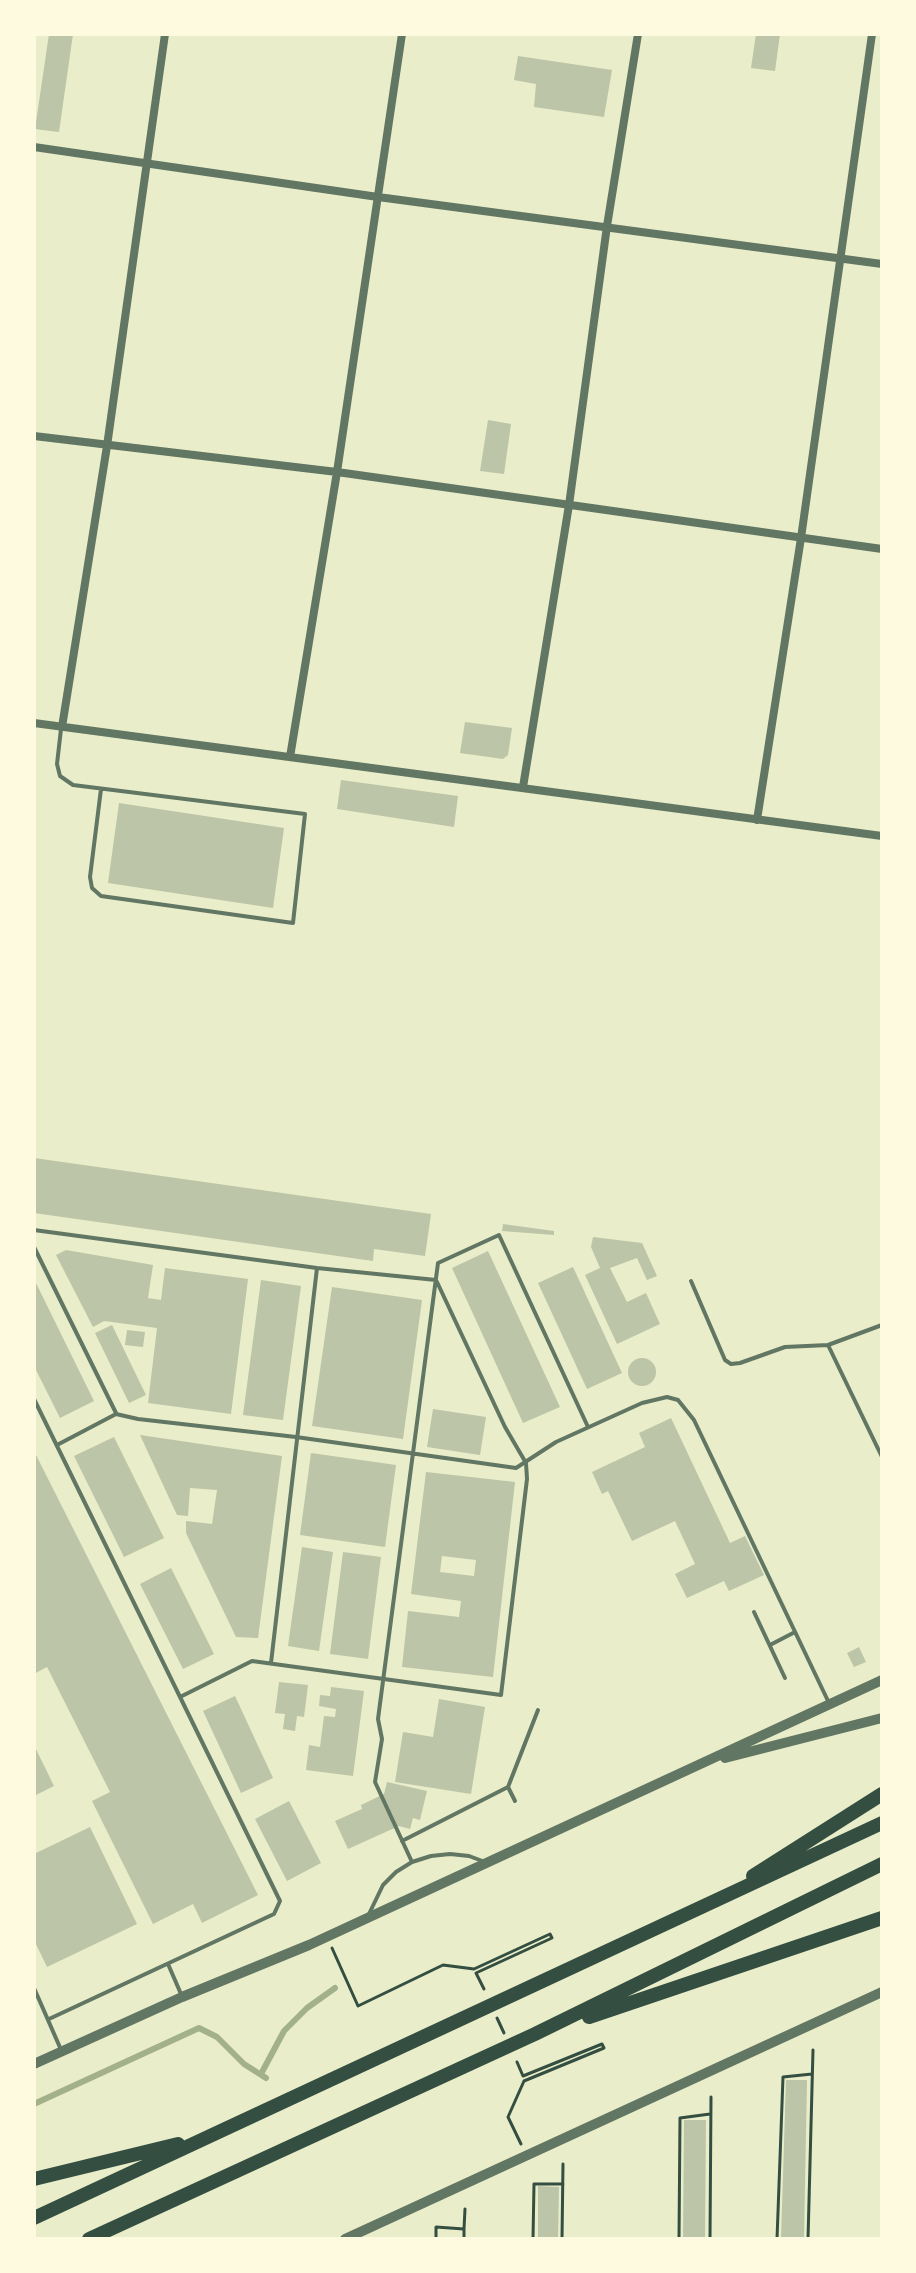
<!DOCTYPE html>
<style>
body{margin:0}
#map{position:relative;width:916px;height:2273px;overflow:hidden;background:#e9edc9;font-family:Inter,sans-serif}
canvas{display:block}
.frame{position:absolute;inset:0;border:36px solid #fefae0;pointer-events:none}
</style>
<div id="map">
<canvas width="916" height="2273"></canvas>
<div class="frame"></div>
</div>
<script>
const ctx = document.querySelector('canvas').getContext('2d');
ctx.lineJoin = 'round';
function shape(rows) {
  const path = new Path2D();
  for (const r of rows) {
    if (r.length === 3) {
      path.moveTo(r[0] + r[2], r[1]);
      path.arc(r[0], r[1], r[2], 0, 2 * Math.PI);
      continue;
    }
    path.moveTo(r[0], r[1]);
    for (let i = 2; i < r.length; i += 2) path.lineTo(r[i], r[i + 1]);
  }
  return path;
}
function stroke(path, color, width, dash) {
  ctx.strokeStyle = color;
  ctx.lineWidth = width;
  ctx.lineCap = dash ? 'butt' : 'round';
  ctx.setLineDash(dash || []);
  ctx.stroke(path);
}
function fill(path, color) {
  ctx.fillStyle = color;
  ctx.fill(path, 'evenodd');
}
const stream = shape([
 [261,2074,284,2031,307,2008,335,1988],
 [34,2104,199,2028,217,2037,244,2064,266,2078]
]);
const building = shape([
 [49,34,73,34,59,132,35,129],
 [756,34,780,34,775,71,751,68],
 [518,56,612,70,604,117,534,107,536,84,514,80],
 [488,420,511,424,504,474,480,471],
 [465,722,512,728,508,755,503,759,460,753],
 [341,780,458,796,454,827,337,809],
 [119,803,284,828,273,908,108,883],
 [34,1158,431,1214,425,1256,374,1249,373,1261,34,1213],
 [503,1224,554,1231,554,1235,502,1231],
 [593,1237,642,1243,657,1276,647,1280,637,1258,610,1268,627,1302,646,1293,660,1324,617,1344,585,1275,600,1268,591,1247],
 [66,1250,153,1265,148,1298,161,1300,165,1268,248,1279,231,1414,148,1403,157,1328,104,1321,93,1327,56,1255],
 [488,1251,560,1407,523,1423,452,1268],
 [573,1267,622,1373,587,1389,538,1283],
 [34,1279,94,1401,60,1418,34,1366],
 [261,1280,301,1286,283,1420,243,1415],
 [332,1287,422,1300,403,1439,312,1426],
 [112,1325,146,1395,129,1403,95,1333],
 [127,1330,145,1332,143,1347,125,1345],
 [642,1372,14],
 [433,1409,486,1417,480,1455,427,1447],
 [671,1418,730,1543,745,1536,764,1575,729,1591,724,1581,687,1598,675,1574,695,1564,675,1521,632,1541,608,1491,602,1494,592,1472,645,1447,639,1433],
 [140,1435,282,1456,258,1638,236,1637,186,1533,186,1521,212,1524,217,1490,190,1488,188,1516,177,1515],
 [114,1437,164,1538,124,1557,74,1456],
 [34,1451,258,1895,202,1923,193,1904,153,1924,92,1801,110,1792,47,1667,34,1674],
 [311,1453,396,1465,385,1547,300,1535],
 [426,1472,515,1482,493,1677,402,1667,408,1611,459,1617,461,1601,411,1594],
 [442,1556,476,1560,474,1576,440,1572],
 [302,1547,333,1552,319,1651,288,1646],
 [343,1552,381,1557,368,1659,330,1654],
 [171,1568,214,1654,183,1669,140,1584],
 [859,1647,866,1662,854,1667,847,1653],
 [279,1682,308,1685,304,1717,297,1716,295,1731,283,1729,285,1714,275,1713],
 [331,1687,364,1691,353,1776,306,1770,309,1745,320,1747,324,1716,335,1717,336,1709,319,1706,320,1695,330,1696],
 [235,1696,273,1778,241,1793,203,1711],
 [439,1699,485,1707,471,1794,395,1782,403,1732,433,1737],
 [34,1745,54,1786,34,1796],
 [387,1782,427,1791,420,1820,413,1818,410,1829,399,1826,348,1849,335,1821,362,1809,361,1805,384,1794],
 [289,1801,321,1863,287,1881,255,1819],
 [90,1827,137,1924,47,1967,34,1940,34,1854],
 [786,2080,807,2080,804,2239,781,2239],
 [684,2120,706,2120,705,2239,683,2239],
 [538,2186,559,2187,558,2239,538,2239]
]);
const path = shape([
 [332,1948,358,2006,443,1965,474,1969,550,1934,552,1938,476,1973,484,1989],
 [497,2018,504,2033],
 [517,2062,523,2076,602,2044,604,2048,524,2081,508,2117,521,2144],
 [436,2239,436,2227,464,2229,465,2209],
 [464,2239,464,2229],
 [533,2239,534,2184,563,2184],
 [562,2239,563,2164],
 [679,2239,680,2118,710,2114],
 [710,2239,711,2097],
 [777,2239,783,2077,812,2074],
 [808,2239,813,2050]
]);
const service = shape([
 [61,729,57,764,60,776,73,785,305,814,293,923,101,896,92,888,90,877,101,789],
 [34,1230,317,1268,436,1280],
 [34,1247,116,1413],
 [691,1281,725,1360,731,1364,740,1363,785,1347,828,1345,882,1325],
 [828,1345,882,1457],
 [34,1399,280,1901,274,1914,49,2019],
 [57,1445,116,1414,138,1419,296,1437,516,1468,556,1442,642,1403,667,1397,678,1400,694,1420,829,1703],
 [754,1612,785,1678],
 [770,1645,795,1632],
 [271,1663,317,1268],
 [180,1697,252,1661,501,1695,527,1479,526,1463,505,1427,437,1282],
 [515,1801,508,1787,538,1710],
 [402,1841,508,1787],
 [412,1862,375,1782,382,1739,378,1719,438,1263,499,1235,588,1427],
 [368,1916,383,1885,396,1872,412,1862,431,1856,450,1854,469,1856,485,1862],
 [168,1964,181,1994],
 [34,1988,62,2052]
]);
const minor = shape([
 [34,147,378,197,882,264],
 [34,436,337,472,882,549],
 [34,723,882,836],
 [62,727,107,446,165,34],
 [290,757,337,472,402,34],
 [523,787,569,505,607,226,638,34],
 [757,820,801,538,872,34]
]);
const tertiary = shape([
 [725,1758,882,1718],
 [34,2064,182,1997,309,1945,882,1680],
 [345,2239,882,1992]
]);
const motorway = shape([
 [753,1876,882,1794],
 [589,2017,882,1918],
 [34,2179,178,2144],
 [34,2218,882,1823],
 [89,2239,535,2034,882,1864]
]);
stroke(stream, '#a3b18a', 6);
fill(building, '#bcc5a7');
stroke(path, '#344e41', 3);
stroke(service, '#617663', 4);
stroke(minor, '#617663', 8);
stroke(tertiary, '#617663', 10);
stroke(motorway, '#344e41', 14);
</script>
